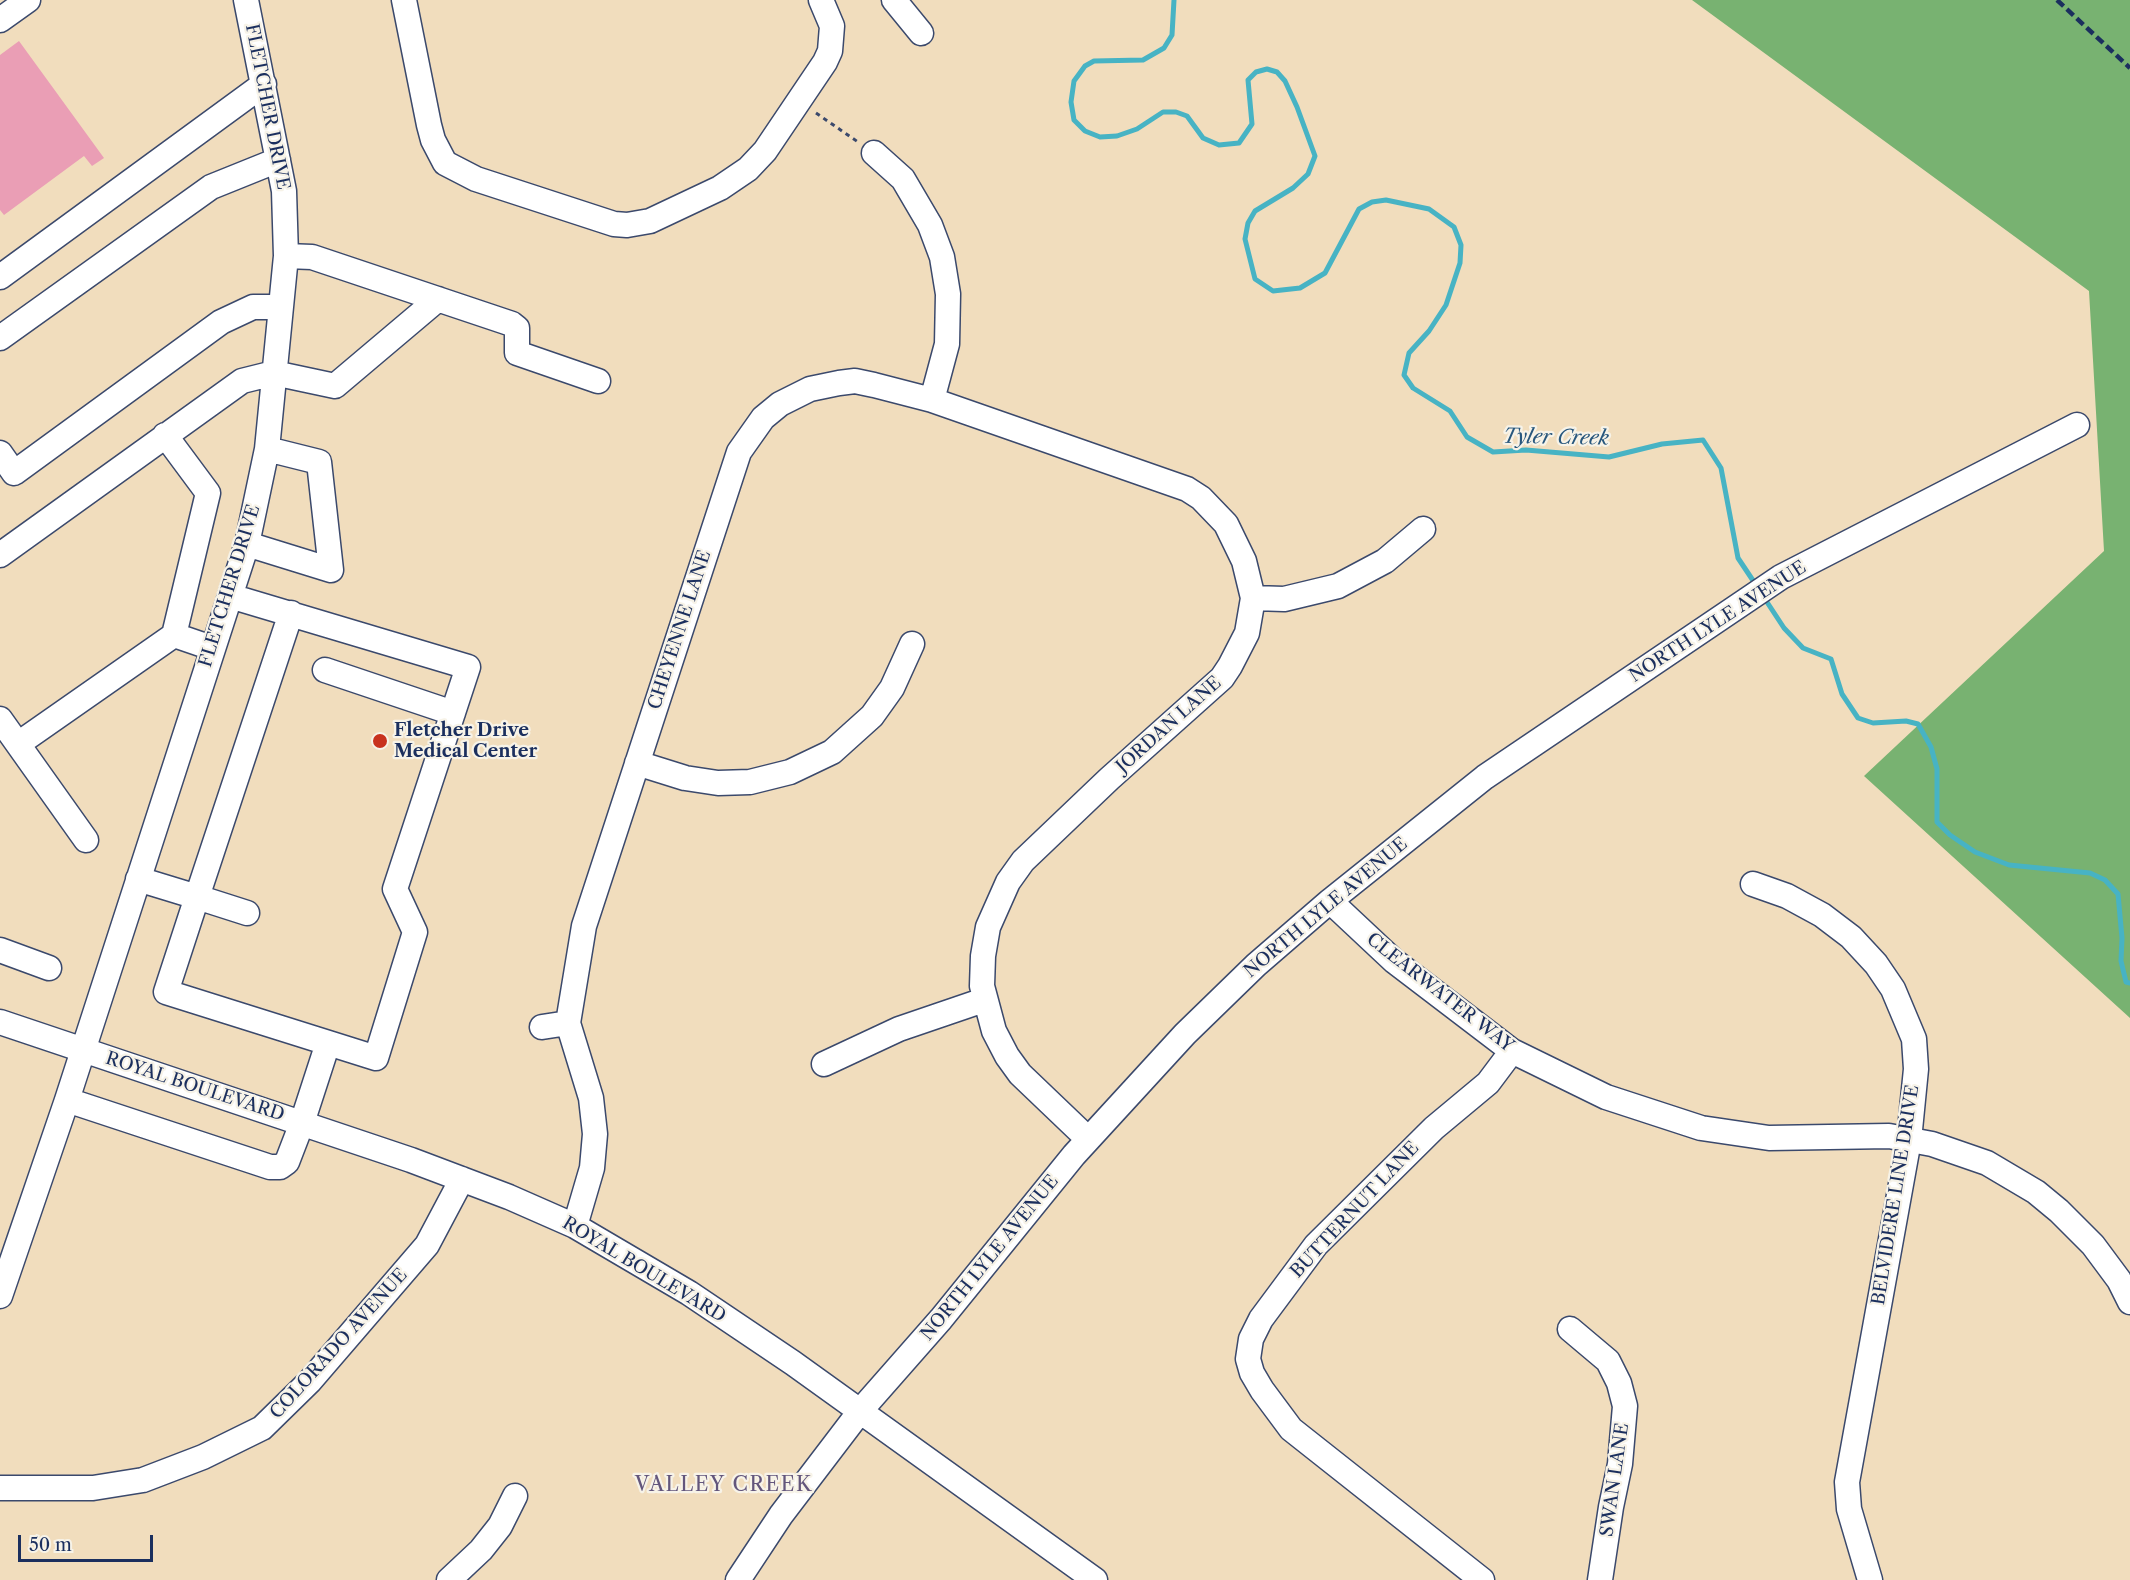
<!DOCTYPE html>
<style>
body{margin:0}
#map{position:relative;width:2130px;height:1580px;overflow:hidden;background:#f1ddbd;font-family:"Libre Caslon Text",serif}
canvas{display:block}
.scale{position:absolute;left:18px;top:1535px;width:135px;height:27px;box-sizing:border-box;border:3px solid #1b2f5e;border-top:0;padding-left:8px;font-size:18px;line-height:21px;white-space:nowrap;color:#1b2f5e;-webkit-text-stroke:4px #f7f3e8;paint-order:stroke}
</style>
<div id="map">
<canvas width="2130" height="1580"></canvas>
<div class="scale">50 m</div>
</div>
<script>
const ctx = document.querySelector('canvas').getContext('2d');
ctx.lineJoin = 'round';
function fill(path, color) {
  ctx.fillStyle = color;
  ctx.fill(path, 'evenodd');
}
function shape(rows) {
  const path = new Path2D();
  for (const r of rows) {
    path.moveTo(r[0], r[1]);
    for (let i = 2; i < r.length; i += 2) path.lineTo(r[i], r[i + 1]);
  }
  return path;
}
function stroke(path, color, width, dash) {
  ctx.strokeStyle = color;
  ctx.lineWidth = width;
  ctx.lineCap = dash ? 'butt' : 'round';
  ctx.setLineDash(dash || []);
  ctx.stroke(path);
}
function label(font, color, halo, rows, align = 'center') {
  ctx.font = font + ' "Libre Caslon Text",serif';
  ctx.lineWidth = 4.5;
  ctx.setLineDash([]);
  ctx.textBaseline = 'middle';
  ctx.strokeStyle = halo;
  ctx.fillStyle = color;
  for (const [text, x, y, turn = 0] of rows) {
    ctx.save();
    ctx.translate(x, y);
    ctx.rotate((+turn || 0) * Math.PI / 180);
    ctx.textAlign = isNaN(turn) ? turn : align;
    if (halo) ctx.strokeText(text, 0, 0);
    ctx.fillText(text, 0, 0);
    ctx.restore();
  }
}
const forest = shape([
 [1692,0,2130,0,2130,1018,1864,776,2104,551,2089,291]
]);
const stream = shape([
 [1174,0,1172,35,1164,48,1143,60,1094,61,1085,66,1074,81,1071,102,1074,120,1085,131,1100,137,1117,136,1137,129,1163,112,1176,112,1187,116,1203,138,1219,145,1239,143,1252,124,1248,80,1256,72,1267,69,1277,72,1285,81,1297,107,1315,156,1308,174,1293,188,1255,211,1248,223,1245,239,1255,279,1273,291,1300,288,1325,273,1359,209,1372,202,1386,200,1429,209,1454,227,1461,245,1460,263,1446,305,1429,331,1409,353,1404,375,1413,388,1450,411,1467,437,1493,452,1526,450,1609,457,1662,444,1703,440,1721,468,1738,558,1756,585],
 [1763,596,1784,628,1803,648,1831,659,1842,694,1858,718,1873,723,1906,721,1918,724,1931,747,1937,769,1937,822,1950,835,1975,852,2009,865,2090,873,2105,880,2118,894,2122,938,2121,961,2126,982,2130,983]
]);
const building = shape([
 [19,41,104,158,92,166,84,156,4,215,0,210,0,55]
]);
const path = shape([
 [816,113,858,142]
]);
const minor = shape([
 [404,0,429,125,433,140,445,163,476,179,614,224,627,225,650,221,720,188,748,169,765,151,825,62,830,51,832,26,821,0],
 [894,0,921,33],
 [0,20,28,0],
 [874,153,903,179,930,225,942,257,948,294,947,344,932,400],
 [286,256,312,257,512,324,517,328,517,353,598,381],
 [0,277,264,84],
 [0,338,211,187,278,160],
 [165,435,208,493,174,635],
 [0,453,14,473,221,322,253,307,279,307],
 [247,544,331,570,319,462,267,449],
 [0,555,242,381,274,373,335,386,438,299],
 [1253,598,1284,599,1338,586,1385,561,1423,529],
 [325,670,453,713],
 [0,719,86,840],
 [18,744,174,635,212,648],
 [637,763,685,778,718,783,750,782,790,772,832,752,872,716,892,688,912,644],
 [138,879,197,897,166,992,376,1058,415,932,395,889,468,667,230,596],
 [1753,884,1787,896,1822,915,1851,937,1876,964,1893,989,1914,1039,1916,1069,1909,1140,1847,1482,1849,1509,1870,1580],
 [1330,901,1394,961,1512,1051,1606,1097,1701,1128,1769,1138,1889,1136,1932,1144,1987,1163,2036,1192,2059,1211,2093,1245,2119,1280,2130,1302],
 [247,913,197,897,291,613],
 [0,950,49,968],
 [0,1022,411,1160,509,1197,575,1226,689,1293,793,1363,1095,1580],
 [542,1027,568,1023],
 [824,1064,899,1029,984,1000],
 [67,1100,270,1167,280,1167,287,1162,302,1123,328,1043],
 [575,1226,592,1168,595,1134,591,1098,568,1023,584,926,739,452,763,418,780,404,810,389,839,383,855,381,874,385,932,400,1187,489,1201,498,1226,524,1244,561,1253,598,1247,633,1230,666,1222,678,1109,779,1023,861,1008,882,988,927,983,956,982,986,994,1031,1007,1056,1020,1074,1088,1139],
 [0,1296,67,1100,247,544,267,449,286,256,284,191,246,0],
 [1570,1329,1608,1361,1619,1383,1625,1406,1620,1464,1611,1507,1600,1580],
 [0,1488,93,1488,143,1480,203,1457,262,1428,310,1381,427,1245,462,1179],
 [449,1580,481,1550,500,1526,515,1496],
 [738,1580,781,1515,861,1410,941,1319,1074,1155,1185,1034,1256,965,1330,901,1485,777,1781,577,2077,425],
 [1482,1580,1291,1429,1262,1390,1252,1373,1248,1359,1251,1339,1261,1319,1316,1245,1434,1128,1488,1083,1512,1051]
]);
const rail = shape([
 [2057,0,2130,68]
]);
const markers = [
 [380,741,8,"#c8321e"]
];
const streetNames = [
 ["FLETCHER DRIVE",267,107,79],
 ["FLETCHER DRIVE",230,586,-73],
 ["NORTH LYLE AVENUE",1718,622,-33],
 ["CHEYENNE LANE",680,630,-72],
 ["JORDAN LANE",1169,725,-42],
 ["NORTH LYLE AVENUE",1326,908,-40],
 ["CLEARWATER WAY",1440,993,38],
 ["ROYAL BOULEVARD",195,1087,18],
 ["BELVIDERE LINE DRIVE",1896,1195,-81],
 ["BUTTERNUT LANE",1355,1210,-47],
 ["NORTH LYLE AVENUE",990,1258,-51],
 ["ROYAL BOULEVARD",644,1270,31],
 ["COLORADO AVENUE",339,1344,-48],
 ["SWAN LANE",1615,1480,-82]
];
const poiNames = [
 ["Fletcher Drive",394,731],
 ["Medical Center",394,752]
];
const waterNames = [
 ["Tyler Creek",1556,438,1]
];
const neighbourhoodNames = [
 ["VALLEY CREEK",724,1485]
];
fill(forest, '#78b271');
stroke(stream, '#47b3c4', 5);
fill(building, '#ea9eb5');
stroke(minor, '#3b496c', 27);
stroke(path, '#3b496c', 3, [4.5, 4.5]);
stroke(minor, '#fff', 24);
stroke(rail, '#1b2f5e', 4.5, [9, 4.5]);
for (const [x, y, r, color] of markers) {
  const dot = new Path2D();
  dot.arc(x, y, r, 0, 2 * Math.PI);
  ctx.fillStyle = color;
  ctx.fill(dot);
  stroke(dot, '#f7f3e8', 2);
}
label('18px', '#1b2f5e', '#f7f3e8', streetNames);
label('bold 18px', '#1b2f5e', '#f7f3e8', poiNames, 'left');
label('italic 20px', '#28577d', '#f7f3e8', waterNames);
ctx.letterSpacing = '1.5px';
label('20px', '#63567c', '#f7f3e8', neighbourhoodNames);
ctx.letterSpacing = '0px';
</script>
